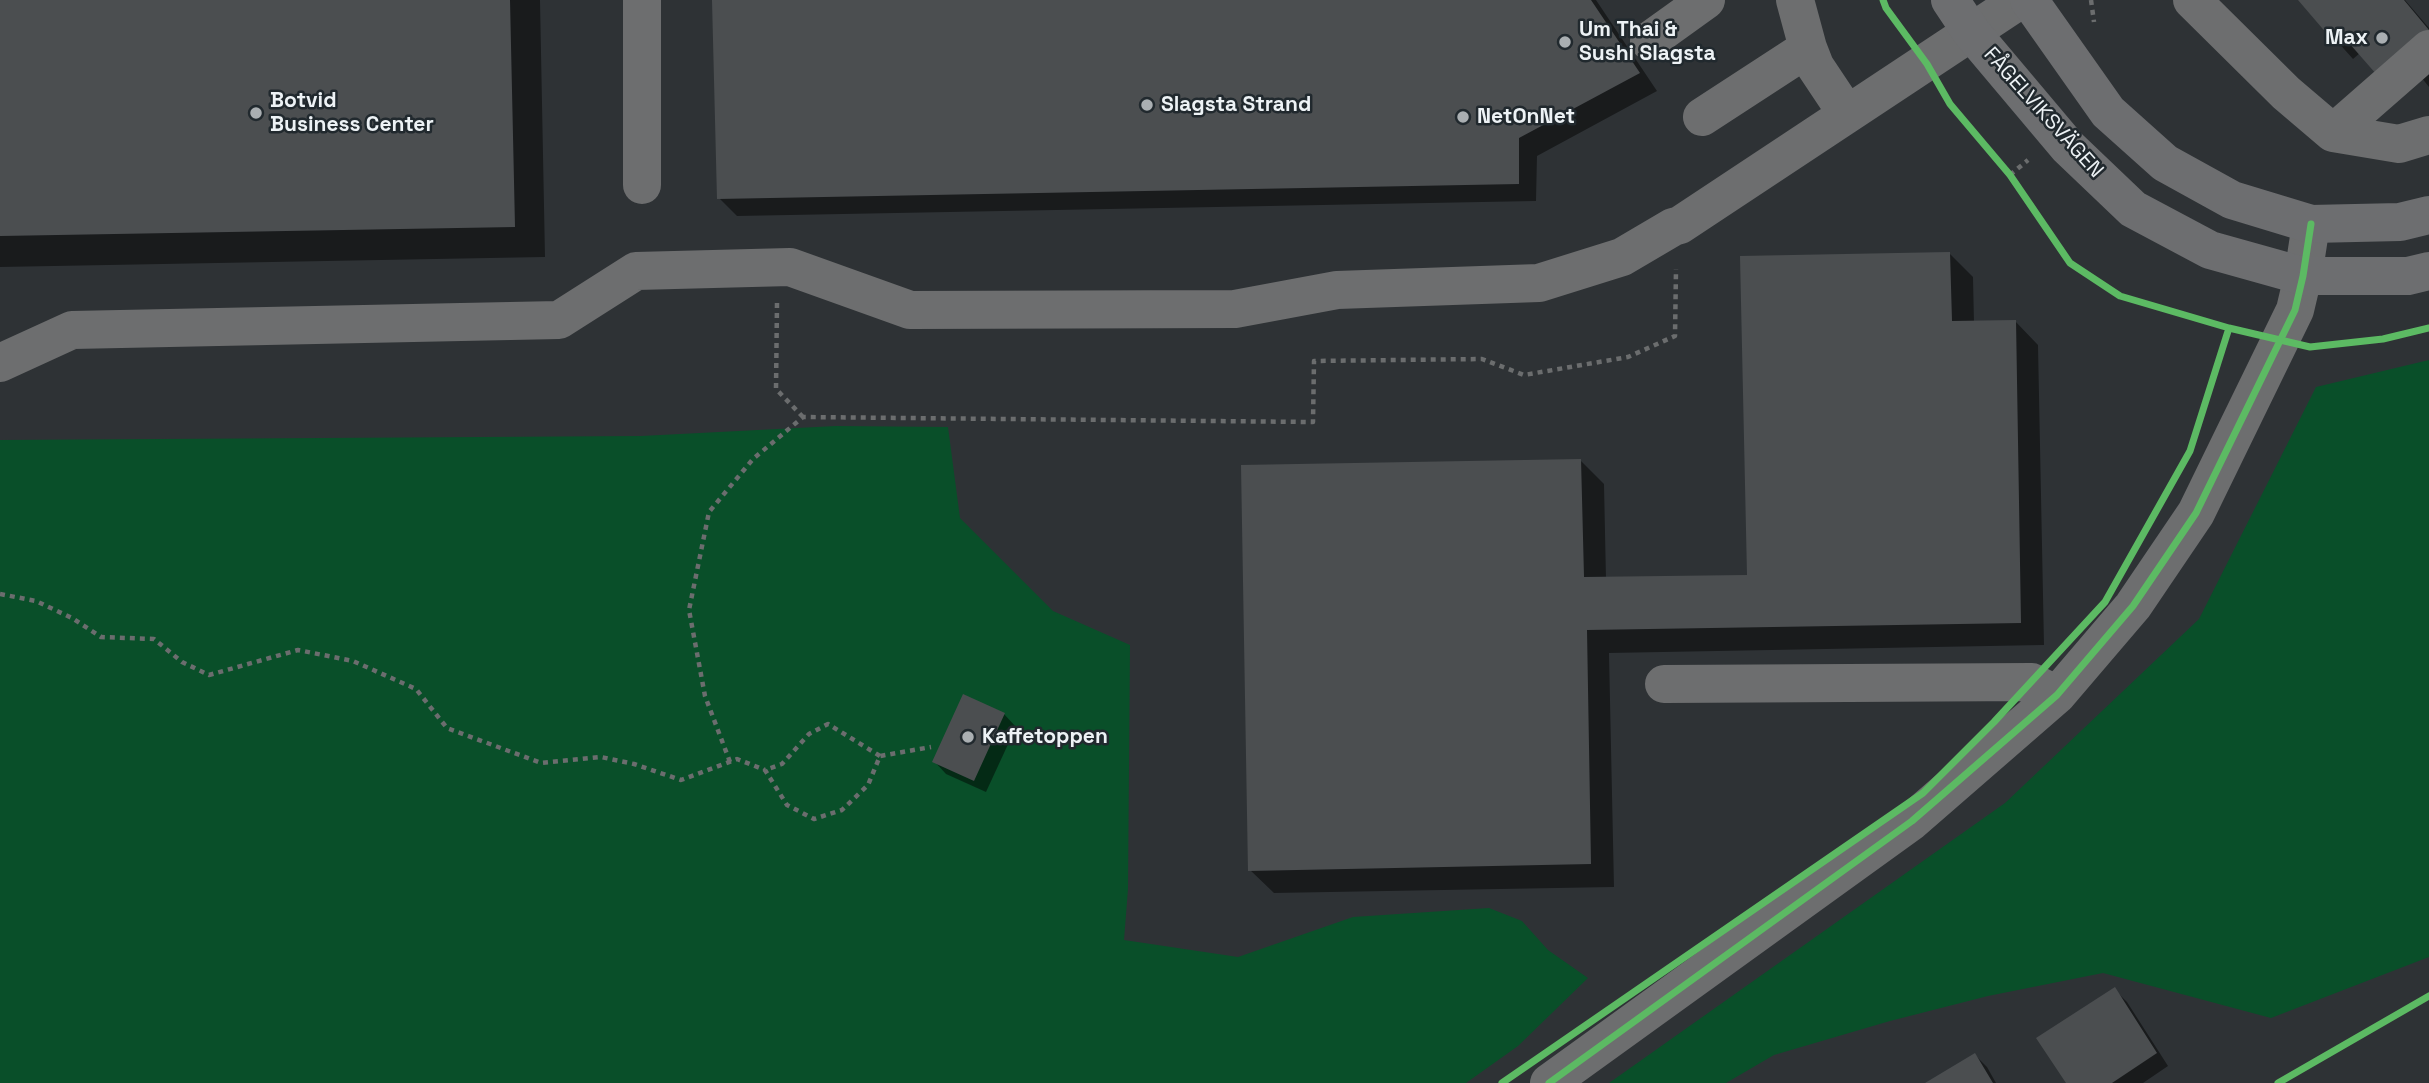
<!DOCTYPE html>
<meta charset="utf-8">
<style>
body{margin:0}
canvas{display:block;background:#2e3235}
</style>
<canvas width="2429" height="1083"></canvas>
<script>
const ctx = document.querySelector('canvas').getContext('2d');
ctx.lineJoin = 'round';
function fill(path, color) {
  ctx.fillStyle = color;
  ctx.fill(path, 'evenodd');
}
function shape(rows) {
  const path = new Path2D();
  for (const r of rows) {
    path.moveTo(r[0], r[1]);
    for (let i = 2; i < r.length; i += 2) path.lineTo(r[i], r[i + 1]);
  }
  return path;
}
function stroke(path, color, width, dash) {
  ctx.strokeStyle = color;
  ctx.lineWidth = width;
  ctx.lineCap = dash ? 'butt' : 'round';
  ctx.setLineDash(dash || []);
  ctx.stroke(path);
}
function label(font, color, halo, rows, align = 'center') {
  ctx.font = font + ' "Space Grotesk",sans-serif';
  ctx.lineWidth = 5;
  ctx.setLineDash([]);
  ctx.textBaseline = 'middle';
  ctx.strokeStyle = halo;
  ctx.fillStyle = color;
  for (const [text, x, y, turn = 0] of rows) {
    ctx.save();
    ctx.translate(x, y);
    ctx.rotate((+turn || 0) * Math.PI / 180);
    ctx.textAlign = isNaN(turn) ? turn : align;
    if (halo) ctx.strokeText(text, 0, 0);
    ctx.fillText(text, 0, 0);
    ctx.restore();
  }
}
const green = shape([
 [2429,360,2429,957,2271,1018,2103,973,1988,996,1890,1021,1774,1055,1726,1083,1609,1083,2005,803,2199,619,2316,387],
 [836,426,948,427,960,518,1053,611,1130,645,1128,889,1124,940,1238,957,1353,917,1489,908,1522,921,1548,950,1588,978,1518,1046,1466,1083,0,1083,0,440,641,436]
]);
const shadow = shape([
 [0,0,540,0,545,257,0,267],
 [714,0,1596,0,1657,91,1537,156,1536,201,737,216,719,198],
 [2300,0,2405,0,2429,28,2429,64,2360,53,2353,59],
 [2429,70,2429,87,2421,77],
 [1950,254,1973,277,1974,323,2015,321,2038,345,2044,645,1609,653,1614,887,1274,893,1250,870,1581,461,1604,484,1606,579,1749,576],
 [1004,714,1016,727,986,792,946,774,934,761],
 [2114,989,2127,1002,2168,1066,2143,1083,2068,1083],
 [1975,1055,1987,1067,1996,1083,1928,1083]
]);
const building = shape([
 [0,0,510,0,515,227,0,236],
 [712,0,1591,0,1640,73,1519,138,1519,184,717,199],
 [2298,0,2404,0,2429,30,2377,75,2342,35,2334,42],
 [1950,252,1952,321,2016,320,2021,623,1587,630,1591,864,1248,871,1241,465,1581,459,1584,577,1747,575,1740,256],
 [963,694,1005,713,974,781,932,762],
 [2115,987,2157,1053,2112,1083,2066,1083,2036,1038],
 [1975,1053,1993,1083,1925,1083]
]);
const path = shape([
 [2091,0,2094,22],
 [2010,175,2028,160],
 [777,303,776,389,803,417],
 [0,594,36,601,72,618,101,637,154,639,182,662,209,675,298,650,353,661,416,689,447,728,541,763,601,757,634,764,681,780,737,759,765,770],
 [880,756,828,724,809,734,782,764,765,770,787,805,814,819,842,810,868,785,880,756,931,747],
 [730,762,705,696,689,610,709,512,753,459,803,417,1313,422,1314,361,1482,359,1524,375,1628,357,1675,336,1676,269]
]);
const minor = shape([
 [642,0,642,185],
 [1795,0,1808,48,1815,66,1847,114],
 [2192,0,2286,93,2333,133,2399,144,2429,135],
 [1649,41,1706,0],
 [1702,117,1808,48],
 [2333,133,2429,49],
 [0,363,72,330,559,320,636,271,790,267,910,310,1235,309,1337,290,1539,283,1622,257,1673,227,1680,225,2020,0],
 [1664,684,2032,682,2057,695],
 [1549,1083,1912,821,2057,695,2133,606,2196,513,2295,310,2303,276,2311,224]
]);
const major = shape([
 [1950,0,1972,33,2068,147,2133,209,2210,250,2303,276,2408,276,2429,271],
 [2029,0,2108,112,2165,163,2232,200,2311,224,2400,222,2429,215]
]);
const cycleway = shape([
 [1883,0,1886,8,1927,64,1950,104,2010,175,2070,263,2120,296,2229,328,2310,347,2383,339,2429,328],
 [1502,1083,1923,793,1994,722,2105,602,2190,451,2229,328],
 [1549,1083,1912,821,2057,695,2133,606,2196,513,2295,310,2303,276,2311,224],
 [2278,1083,2429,996]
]);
const markers = [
 [2382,38,7,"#aaafb2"],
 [1565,42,7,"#aaafb2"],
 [1147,105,7,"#aaafb2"],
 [256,113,7,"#aaafb2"],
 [1463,117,7,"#aaafb2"],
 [968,737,7,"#aaafb2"]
];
const poiNames = [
 ["Um Thai &",1579,30],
 ["Sushi Slagsta",1579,54],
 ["Max",2368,38,"right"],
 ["Botvid",270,101],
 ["Business Center",270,125],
 ["Slagsta Strand",1161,105],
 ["NetOnNet",1477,117],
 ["Kaffetoppen",982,737]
];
const streetNames = [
 ["FÅGELVIKSVÄGEN",2043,113,48]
];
fill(green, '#094f29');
fill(shadow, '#0007');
fill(building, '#4b4e50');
stroke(path, '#6b6d6e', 4.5, [5, 5]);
stroke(minor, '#6d6e6f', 38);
stroke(major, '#6d6e70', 38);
stroke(cycleway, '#5cba63', 7);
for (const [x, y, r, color] of markers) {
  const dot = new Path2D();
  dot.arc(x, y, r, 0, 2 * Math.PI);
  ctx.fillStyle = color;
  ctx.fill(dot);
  stroke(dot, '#21292e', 2.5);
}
label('bold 21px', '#edf2f5', '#21292e', poiNames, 'left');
label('21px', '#edf2f5', '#21292e', streetNames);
</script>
